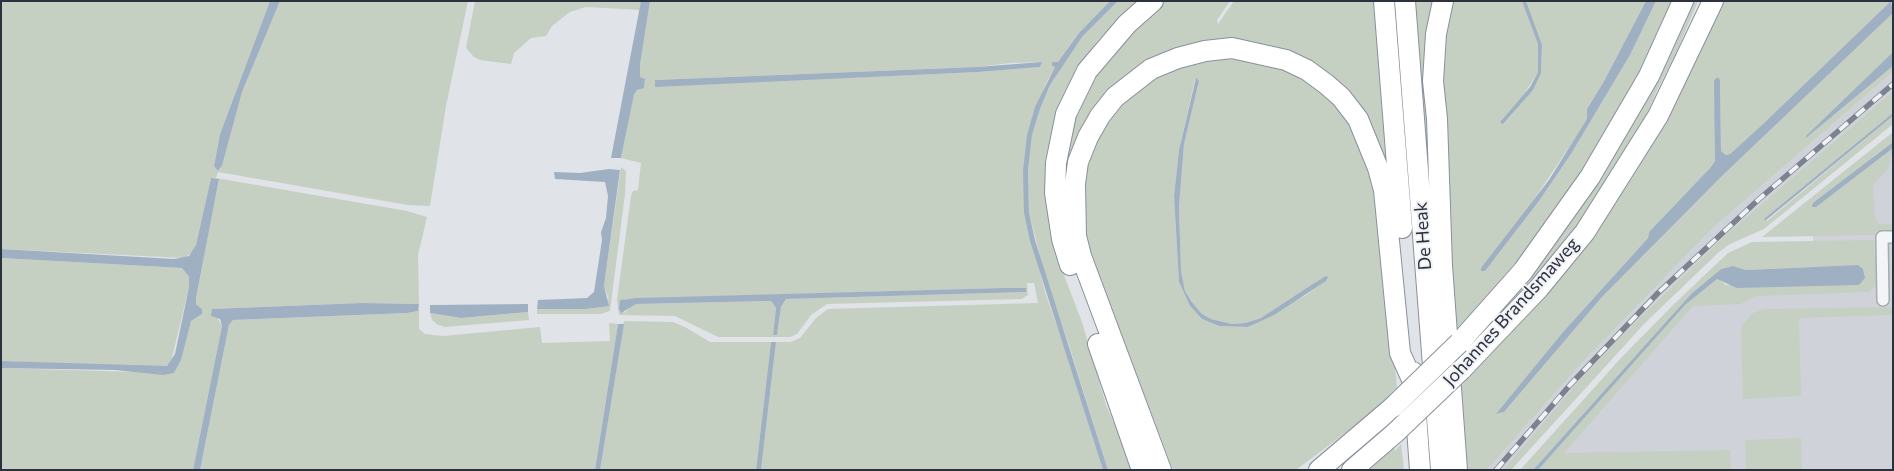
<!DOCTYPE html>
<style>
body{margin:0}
#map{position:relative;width:1894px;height:471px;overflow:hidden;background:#e0e3e7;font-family:Commissioner,sans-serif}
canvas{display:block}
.frame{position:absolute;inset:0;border:2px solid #2b313d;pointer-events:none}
</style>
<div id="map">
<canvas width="1894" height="471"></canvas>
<div class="frame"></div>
</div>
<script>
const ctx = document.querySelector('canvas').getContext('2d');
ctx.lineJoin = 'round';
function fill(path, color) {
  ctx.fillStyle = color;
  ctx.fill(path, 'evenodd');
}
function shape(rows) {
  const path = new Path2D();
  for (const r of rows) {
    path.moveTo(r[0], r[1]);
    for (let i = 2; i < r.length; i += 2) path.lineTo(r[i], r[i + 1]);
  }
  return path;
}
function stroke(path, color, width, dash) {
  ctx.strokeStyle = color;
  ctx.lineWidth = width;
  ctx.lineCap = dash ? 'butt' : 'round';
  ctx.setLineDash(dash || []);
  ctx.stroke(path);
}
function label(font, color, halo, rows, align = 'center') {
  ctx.font = font + ' Commissioner,sans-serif';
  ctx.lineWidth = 4;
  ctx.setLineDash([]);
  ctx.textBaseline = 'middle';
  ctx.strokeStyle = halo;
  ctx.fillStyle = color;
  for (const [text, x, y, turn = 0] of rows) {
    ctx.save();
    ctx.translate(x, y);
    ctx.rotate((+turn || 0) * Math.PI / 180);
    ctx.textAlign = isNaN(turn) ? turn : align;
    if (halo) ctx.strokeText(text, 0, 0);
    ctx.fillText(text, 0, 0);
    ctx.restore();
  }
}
const built = shape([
 [1893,72,1893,91,1729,232,1633,324,1503,470,1487,470,1578,367,1714,227],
 [1893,148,1893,470,1538,470,1685,305,1814,268,1812,207]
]);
const green = shape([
 [1,1,270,1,220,134,214,166,219,171,222,166,242,92,280,1,468,1,446,106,430,206,408,205,218,172,216,178,407,211,427,217,418,255,419,304,361,303,212,309,222,326,193,470,1,470,1,368,174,373,191,321,202,314,202,309,196,304,196,298,219,179,211,178,196,245,193,252,184,258,1,249],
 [475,1,641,1,640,10,586,7,570,12,552,26,546,36,531,38,514,53,511,64,480,60,474,57,466,48],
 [650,1,1110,1,1079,33,1058,62,1052,66,1055,67,1046,83,1027,135,1024,213,1045,292,1063,343,1103,470,761,470,776,342,791,342,800,338,816,318,828,309,1038,303,1034,283,1027,283,1028,295,1022,299,827,304,811,315,797,334,790,337,718,337,675,316,619,315,617,300,631,196,633,191,638,190,641,163,621,158,634,95,637,90,644,87,645,80,640,77,640,65],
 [1042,62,1040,67,978,72,655,86,655,80,977,67,1010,63],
 [1003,288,1026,289,1026,292,786,299,781,307,777,335,773,334,776,308,771,301,636,304,631,306,624,313,624,299],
 [1118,1,1145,1,1130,9,1099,39,1080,65,1064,94,1054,122,1045,162,1046,194,1050,232,1062,270,1082,322,1106,405,1134,470,1108,470,1068,342,1049,290,1029,213,1028,171,1032,135,1040,109,1050,85,1067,57,1082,37],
 [1159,1,1230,1,1217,20,1218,24,1234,1,1374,1,1390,181,1374,135,1288,54,1150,63,1072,167,1092,313,1075,270,1060,198,1074,109,1114,44],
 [1415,1,1434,1,1432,223,1428,158],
 [1454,1,1522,1,1527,12,1538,44,1538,72,1505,124,1541,73,1542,45,1525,1,1646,1,1603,83,1587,109,1588,119,1492,262,1539,201,1571,154,1630,55,1656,1,1675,1,1647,64,1601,145,1543,230,1460,329,1459,327,1453,334,1442,66,1447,27],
 [1692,1,1698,1,1676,53,1657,90,1639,132,1608,186,1548,266,1460,361,1460,353,1500,310],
 [1722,1,1891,1,1763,124,1730,154,1726,155,1721,151,1720,80,1715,161,1711,167,1649,232,1648,238,1563,332,1497,414,1504,412,1602,297,1721,177,1893,13,1893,52,1806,138,1893,66,1893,72,1714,227,1578,367,1487,470,1463,470,1457,391,1464,383,1464,380,1526,313],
 [1214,55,1264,59,1315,81,1354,120,1377,179,1397,387,1390,394,1390,399,1296,470,1173,470,1129,355,1095,283,1080,224,1089,153,1113,108,1146,79],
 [1195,79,1199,81,1184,144,1179,207,1181,271,1185,291,1191,301,1202,314,1211,319,1232,324,1245,323,1261,318,1328,279,1306,295,1248,327,1219,326,1202,319,1190,306,1179,282,1174,196,1179,150],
 [1893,91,1893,113,1764,220,1767,221,1893,116,1893,124,1764,229,1730,244,1719,252,1645,323,1511,470,1503,470,1580,380,1633,324,1729,232],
 [1893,132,1893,142,1874,156,1862,170,1893,148,1888,169,1873,185,1875,216,1879,224,1892,224,1892,230,1875,231,1875,235,1762,237],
 [621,167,626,171,625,194,610,311,601,314,537,314,537,309,585,309,609,299,604,286],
 [1874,240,1876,284,1869,292,1757,296,1741,304,1693,306,1564,453,1730,450,1731,470,1538,470,1685,305,1717,278,1726,285,1865,278,1863,269,1858,265,1746,270,1733,266,1721,269,1691,294,1533,470,1520,470,1621,358,1672,306,1728,253,1752,242],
 [1,258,182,268,189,277,189,287,171,362,167,366,158,367,1,361],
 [419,307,419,329,425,334,443,336,540,327,542,343,610,341,609,323,618,324,595,470,200,470,229,325,233,320,407,313,418,311],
 [1893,307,1893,315,1799,318,1801,396,1743,399,1741,330,1743,324,1753,313,1764,309],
 [528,312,529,320,445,327,438,325,432,320,430,313,461,318],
 [624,321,673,322,685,327,710,342,771,342,756,470,600,470],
 [1801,438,1802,470,1746,470,1745,440],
 [1401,444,1404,470,1365,470,1394,446,1395,451]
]);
const water = shape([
 [270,1,280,1,242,92,222,166,218,171,214,166,220,134],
 [641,1,650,1,640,65,640,77,645,79,644,88,637,90,634,95,621,158,611,158],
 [1110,1,1118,1,1082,37,1050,85,1040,109,1032,135,1028,171,1029,213,1035,240,1108,470,1103,470,1030,241,1024,213,1023,171,1027,135,1035,107,1055,67,1052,66,1052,62,1058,62,1079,33],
 [1522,1,1525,1,1527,4,1542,45,1541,73,1533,90,1503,124,1500,122,1502,120,1530,87,1538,72,1538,44],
 [1646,1,1656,1,1630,55,1571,154,1539,201,1485,271,1481,271,1481,268,1549,180,1587,119,1587,109,1603,83],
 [1891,1,1893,13,1721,177,1602,297,1504,412,1496,414,1563,332,1648,238,1649,232,1711,167,1715,161,1714,80,1718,77,1720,80,1721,151,1726,155,1730,154,1763,124],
 [1893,52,1893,66,1806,138,1806,136],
 [1042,62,1040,67,978,72,655,87,655,80,977,67],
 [1196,78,1199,81,1184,144,1179,207,1181,271,1185,291,1191,301,1202,314,1211,319,1232,324,1245,323,1261,318,1313,284,1326,276,1328,277,1326,281,1274,315,1248,327,1219,326,1202,319,1190,306,1179,282,1174,196,1179,150],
 [1893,113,1893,116,1765,221,1764,219],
 [1893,142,1893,148,1816,207,1812,207,1813,203],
 [609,169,620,170,604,286,609,306,585,309,537,309,538,300,587,298,594,292,602,240,601,232,606,218,608,196,605,182,555,179,554,172,580,173],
 [211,178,219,179,196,298,196,304,202,309,202,314,191,321,181,360,174,373,163,375,115,370,1,368,1,361,167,366,175,354,189,287,189,277,182,268,1,258,1,249,174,259,189,256,196,245],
 [1858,265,1863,269,1865,278,1859,285,1737,288,1717,279,1685,305,1538,470,1533,470,1691,294,1721,269,1733,266,1746,270],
 [1003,288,1026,288,1026,292,786,299,781,307,777,335,773,335,776,308,771,301,636,304,621,313,619,309,620,300,636,298],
 [361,303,419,304,418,311,407,313,233,320,229,325,200,470,193,470,222,326,220,319,211,316,212,309],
 [528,304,528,312,461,318,430,313,430,305],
 [618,324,624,324,600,470,595,470],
 [771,342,776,342,761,470,756,470]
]);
const street = shape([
 [1883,300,1882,237,1893,237]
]);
const highway = shape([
 [1384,1,1402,228],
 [1405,1,1441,470],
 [1443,1,1436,34,1433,81,1437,119,1442,266,1457,470],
 [1070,265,1062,239,1055,193,1056,163,1066,114,1087,71,1127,24,1153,1],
 [1459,343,1523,271,1590,177,1649,76,1683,1],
 [1098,344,1142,470],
 [1461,370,1539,288,1585,232,1658,116,1713,1],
 [1413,372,1420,470],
 [1161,470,1081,256,1076,236,1075,184,1078,162,1088,137,1100,116,1115,97,1151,69,1178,58,1205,51,1232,48,1286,60,1307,70,1326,84,1341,97,1358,119,1378,168,1384,190,1400,353,1414,384],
 [1319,470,1393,407],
 [1352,470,1395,433]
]);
const rail = shape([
 [1496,470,1570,385,1658,293,1758,200,1893,84]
]);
const highwayBridge = shape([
 [1393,407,1459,343],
 [1395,433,1461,370]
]);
const streetNames = [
 ["De Heak",1423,236,-94],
 ["Johannes Brandsmaweg",1511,312,-48]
];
fill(built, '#cfd2d9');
fill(green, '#c6d0c2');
fill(water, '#9fb0c3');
stroke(street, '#a6aab1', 14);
stroke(highway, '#89909c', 22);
stroke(street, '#f2f4f6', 11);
stroke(highway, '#fff', 20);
stroke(rail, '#7c838f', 5.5);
stroke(rail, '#f0f2f5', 4, [11]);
stroke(highwayBridge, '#89909c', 22, []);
stroke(highwayBridge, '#fff', 20);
label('18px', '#2b313d', '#f0f2f5', streetNames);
</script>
